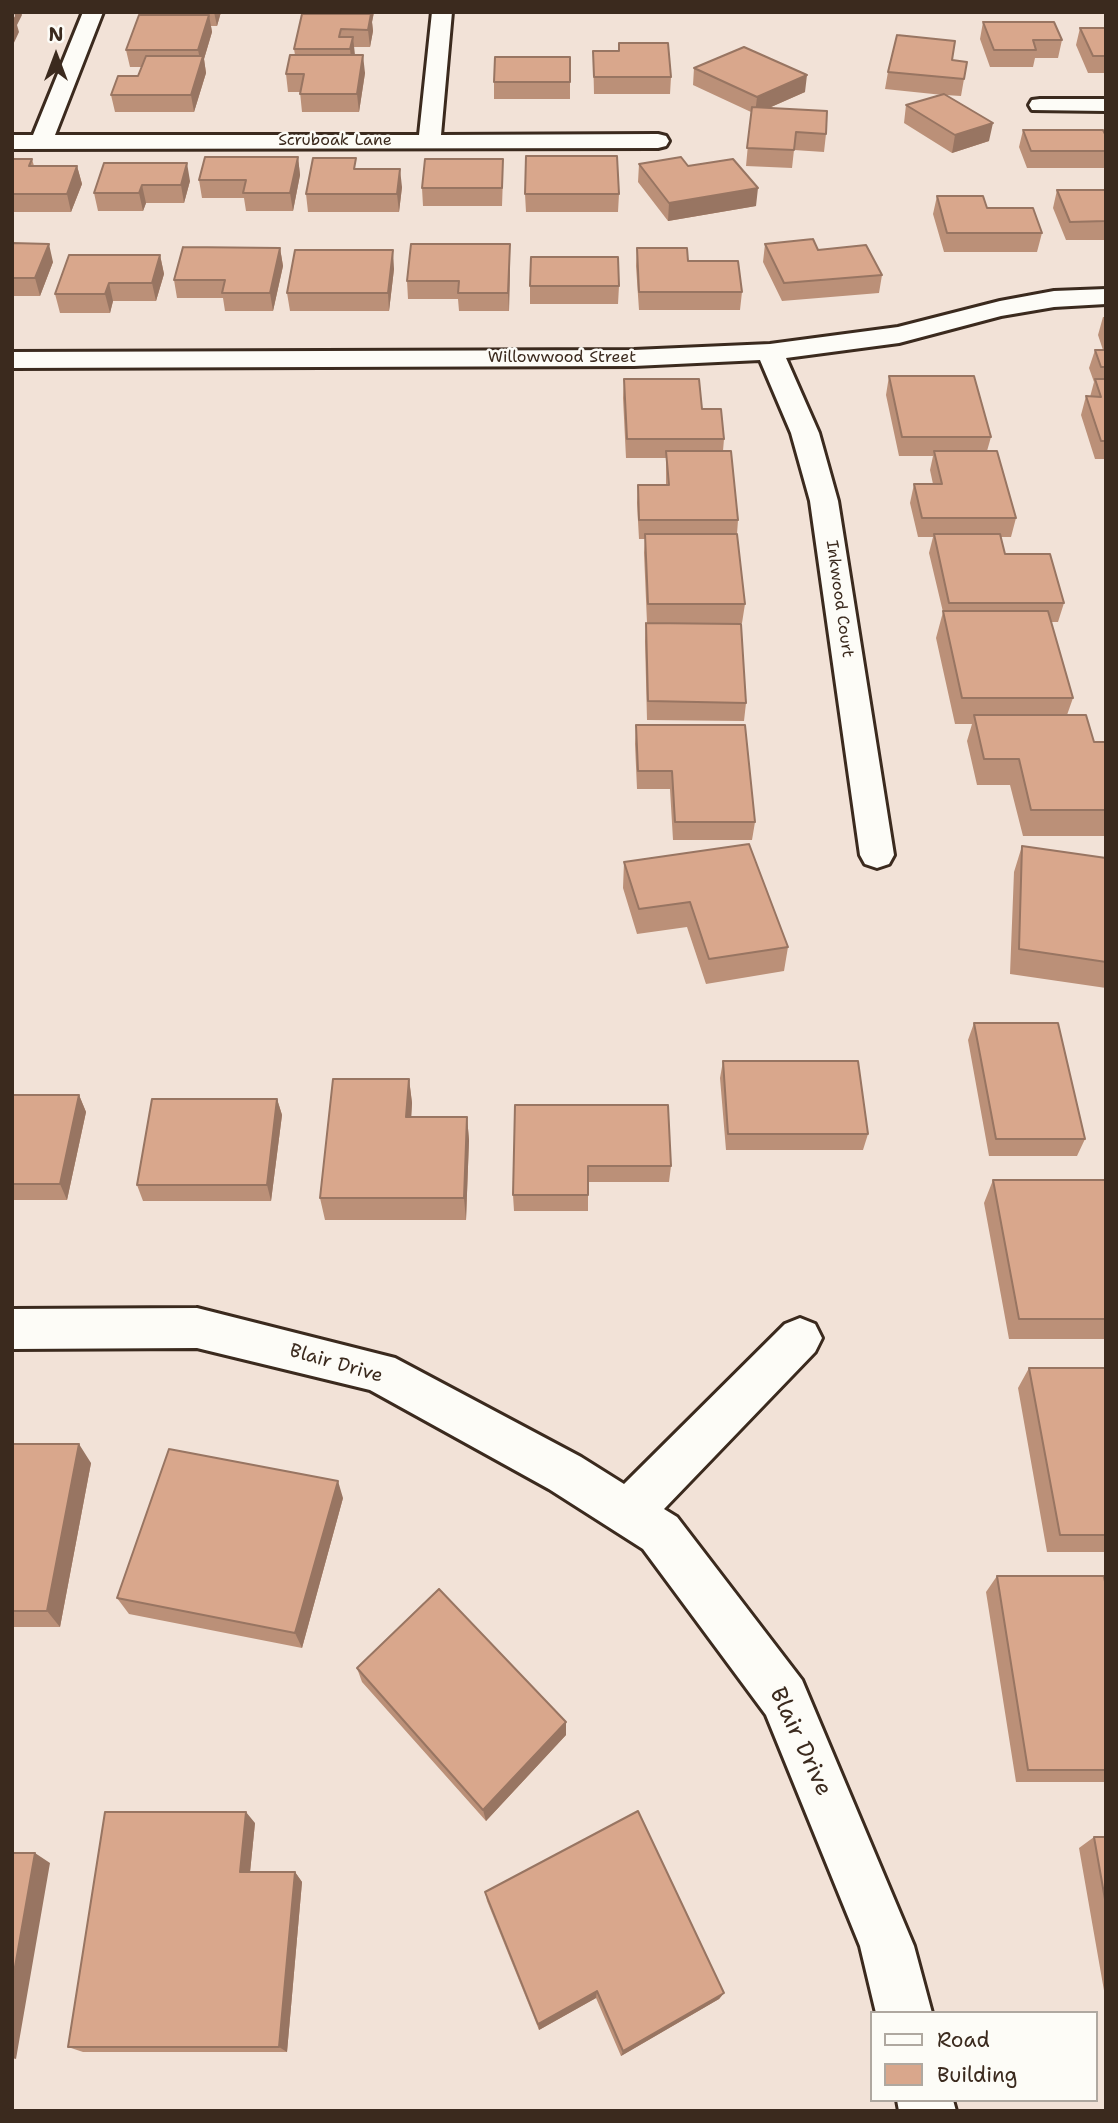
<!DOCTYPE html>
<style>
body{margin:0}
#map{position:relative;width:1118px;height:2123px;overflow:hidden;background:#f2e2d7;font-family:"Shantell Sans",sans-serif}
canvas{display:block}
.frame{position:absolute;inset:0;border:14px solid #3b2a1e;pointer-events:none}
.legend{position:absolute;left:870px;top:2011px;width:228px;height:91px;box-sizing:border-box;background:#fdfcf7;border:2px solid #afa8a0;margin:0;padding:9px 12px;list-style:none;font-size:21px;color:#3b2a1e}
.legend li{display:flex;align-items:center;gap:14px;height:35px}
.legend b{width:35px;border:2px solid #afa8a0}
.north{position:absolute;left:21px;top:21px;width:70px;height:70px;-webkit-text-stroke:5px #fdfcf7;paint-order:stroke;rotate:0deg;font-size:19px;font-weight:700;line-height:28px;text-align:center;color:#3b2a1e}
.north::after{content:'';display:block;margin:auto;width:24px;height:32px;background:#3b2a1e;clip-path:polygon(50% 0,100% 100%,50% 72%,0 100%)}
</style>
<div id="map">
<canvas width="1118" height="2123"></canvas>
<div class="frame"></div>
<ul class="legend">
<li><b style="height:9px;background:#fdfcf7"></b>Road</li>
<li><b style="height:19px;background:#d9a78c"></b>Building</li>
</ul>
<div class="north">N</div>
</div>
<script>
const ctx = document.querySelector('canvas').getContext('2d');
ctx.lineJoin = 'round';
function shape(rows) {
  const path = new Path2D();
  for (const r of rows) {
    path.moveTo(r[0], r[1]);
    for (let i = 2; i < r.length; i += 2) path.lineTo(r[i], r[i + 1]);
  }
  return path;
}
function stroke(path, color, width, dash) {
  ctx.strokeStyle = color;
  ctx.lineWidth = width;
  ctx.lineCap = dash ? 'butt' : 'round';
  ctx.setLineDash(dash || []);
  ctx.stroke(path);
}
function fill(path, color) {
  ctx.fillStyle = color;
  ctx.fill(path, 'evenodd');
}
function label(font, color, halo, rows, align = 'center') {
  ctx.font = font + ' "Shantell Sans",sans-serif';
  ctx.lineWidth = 5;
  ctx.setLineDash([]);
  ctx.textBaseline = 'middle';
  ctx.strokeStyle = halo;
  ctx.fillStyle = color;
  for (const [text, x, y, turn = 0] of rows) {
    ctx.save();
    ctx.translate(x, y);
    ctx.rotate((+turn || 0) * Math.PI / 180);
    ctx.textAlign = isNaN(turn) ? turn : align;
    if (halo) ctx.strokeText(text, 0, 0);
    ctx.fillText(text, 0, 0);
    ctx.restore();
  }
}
const minor = shape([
 [83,12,103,12,55,135,419,135,432,12,452,12,441,135,658,134,666,136,669,141,666,146,658,148,12,149,12,135,33,135,83,12],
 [1040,99,1106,99,1106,111,1032,110,1029,105,1032,100,1040,99],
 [1106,289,1106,304,1054,307,1001,316,899,343,786,358,819,433,838,501,894,855,889,864,877,868,865,864,860,855,810,501,791,433,760,360,634,366,12,368,12,352,634,350,770,344,898,327,1000,301,1054,291,1106,289],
 [197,1308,395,1358,581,1457,624,1484,785,1324,800,1318,815,1324,822,1338,815,1352,664,1509,677,1517,802,1680,914,1946,932,2013,876,2013,860,1946,766,1715,643,1549,549,1489,370,1390,197,1348,12,1349,12,1309,197,1308],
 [897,2100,953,2100,956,2111,899,2111,897,2100]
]);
const wall = shape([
 [142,12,221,12,217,26,211,26,212,32,204,59,206,73,194,112,115,112,111,95,138,76,142,67,130,67,126,50,142,15],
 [304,12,374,12,372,22,373,31,370,47,354,47,354,55,365,73,359,112,302,112,300,92,288,92,286,74,295,55,294,49],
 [983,22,1062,40,1058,58,1035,58,1033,67,990,67,980,39],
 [1080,28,1106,28,1106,73,1088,73,1076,45],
 [619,43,671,77,670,94,594,94,593,51,618,51],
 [570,57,570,99,494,99,494,82],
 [952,60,967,62,961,96,945,95,989,141,952,153,904,123,906,105,943,95,885,89,888,72],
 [694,68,805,92,769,108,826,134,824,152,794,150,792,168,746,166,751,112,693,85],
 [1023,130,1106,136,1106,168,1027,168,1019,147],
 [298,157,300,175,293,211,246,211,244,198,202,198,199,180],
 [12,159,32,159,34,166,77,166,82,184,71,212,12,212],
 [104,163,190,181,184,203,146,203,143,211,98,211,94,193],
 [639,164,688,166,756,206,668,221,638,182],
 [357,169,402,187,399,212,308,212,306,194],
 [503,177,502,206,423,206,422,188],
 [1057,190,1106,190,1106,240,1066,240,1053,208],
 [525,194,619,194,618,212,526,212],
 [937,196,1042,233,1037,252,944,252,933,214],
 [12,243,53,262,40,296,12,296],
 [765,244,818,250,882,275,879,293,782,301,763,262],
 [280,248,283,266,273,311,225,311,223,298,177,298,174,280],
 [637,248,688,261,742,292,740,310,639,310,636,266],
 [160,255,164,274,156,301,113,301,110,313,60,313,55,294],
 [510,262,509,311,459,311,458,299,408,299,407,281],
 [394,269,389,311,290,311,287,293],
 [530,286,619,286,618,304,530,304],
 [1103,317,1106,317,1106,459,1095,459,1081,415,1086,396,1090,397,1094,382,1089,368,1095,350,1103,350,1098,335],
 [889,376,991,437,987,451,1016,518,1011,537,1001,537,1005,554,1064,603,1058,622,1051,622,1073,698,1067,715,1094,742,1106,742,1106,836,1023,836,1010,785,977,785,967,741,972,724,955,724,936,638,943,612,929,553,933,537,918,537,910,503,914,484,933,484,930,470,933,456,899,456,886,395],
 [624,379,702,409,724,439,723,451,738,520,737,534,745,604,742,623,668,623,746,703,744,721,647,720,645,641,646,623,647,623,644,553,645,539,639,539,637,503,638,485,666,485,666,458,626,458,623,398],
 [636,725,755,822,752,840,673,840,670,789,637,789,635,744],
 [1022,846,1106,858,1106,988,1010,974,1014,872],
 [624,862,788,947,784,971,706,984,687,927,637,934,623,888],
 [974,1023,1085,1139,1077,1156,989,1156,968,1040],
 [723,1061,868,1134,863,1150,726,1150,720,1078],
 [409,1079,412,1103,411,1117,467,1117,469,1140,466,1220,325,1220,320,1198],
 [12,1095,79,1095,86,1112,67,1200,12,1200],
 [277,1099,282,1115,271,1201,143,1201,137,1185],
 [515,1105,671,1166,669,1182,588,1182,588,1211,514,1211,513,1195],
 [993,1180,1106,1180,1106,1339,1009,1339,984,1203],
 [1029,1368,1106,1368,1106,1552,1047,1552,1018,1388],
 [12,1444,91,1463,60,1627,12,1627],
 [343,1498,302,1648,129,1614,117,1598],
 [997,1576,1106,1587,1106,1782,1016,1782,986,1592],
 [357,1668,566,1722,566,1735,486,1821,362,1682],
 [255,1823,250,1872,295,1872,302,1882,287,2052,83,2052,68,2047],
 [1094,1837,1106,1837,1106,2002,1079,1848],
 [485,1892,724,1993,719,1999,621,2056,596,1998,539,2030,487,1901]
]);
const shadedWall = shape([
 [14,12,21,12,22,15,17,25,19,32,12,47,12,21,15,16],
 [214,12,221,12,217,26],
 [370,12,374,12,372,22,373,31,370,47,368,30,371,17],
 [209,15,212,32,204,59,206,73,194,112,191,95,201,64,198,50],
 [353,37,355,55,352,67,350,49],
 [363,55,365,73,359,112,357,94],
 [807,75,805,92,755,114,757,97],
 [993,123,989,141,952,153,955,135],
 [298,157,300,175,293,211,290,193],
 [187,163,190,181,184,203,181,185],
 [77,166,82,184,71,212,67,194],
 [400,169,402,187,399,212,397,194],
 [142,185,146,203,143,211,139,193],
 [758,188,756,206,668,221,669,203],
 [49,244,53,262,40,296,35,278],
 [510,244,510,262,509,311,508,293],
 [280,248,283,266,273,311,270,293],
 [393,250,394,269,389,311,388,293],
 [160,255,164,274,156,301,152,283],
 [109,283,113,301,110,313,105,294],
 [409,1079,412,1103,410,1140,406,1117],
 [79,1095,86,1112,67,1200,60,1184],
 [277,1099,282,1115,271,1201,267,1185],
 [467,1117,469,1140,466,1220,464,1198],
 [79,1444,91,1463,60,1627,47,1611],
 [338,1481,343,1498,302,1648,295,1633],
 [566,1722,566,1735,486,1821,483,1810],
 [246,1812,255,1823,249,1882,240,1872],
 [35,1853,50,1863,16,2059,12,2058,12,1984],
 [295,1872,302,1882,287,2052,279,2047],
 [597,1991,596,1998,539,2030,538,2024],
 [724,1993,719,1999,621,2056,623,2051]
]);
const building = shape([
 [302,14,371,14,368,30,341,29,339,37,353,37,350,49,294,49,302,14],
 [139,15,209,15,198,50,126,50,139,15],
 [983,22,1054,22,1062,40,1033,40,1036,50,994,50,983,22],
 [1080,28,1106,28,1106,56,1093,56,1080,28],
 [897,35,955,41,952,60,967,62,964,79,888,72,897,35],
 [619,43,668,43,671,77,594,77,593,51,619,51,619,43],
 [744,47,807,75,757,97,694,68,744,47],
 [290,55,363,55,357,94,300,94,304,74,286,74,290,55],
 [146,56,203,56,191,95,111,95,118,76,138,76,146,56],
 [495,57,570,57,570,82,494,82,495,57],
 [944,94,993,123,955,135,906,105,944,94],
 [752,107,827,111,826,134,796,132,794,150,747,148,752,107],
 [1023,130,1103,130,1106,136,1106,151,1031,151,1023,130],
 [526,156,617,156,619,194,525,194,526,156],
 [205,157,298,157,290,193,243,193,246,180,199,180,205,157],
 [681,157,688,166,733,159,758,188,669,203,639,164,681,157],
 [313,158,356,158,354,169,400,169,397,194,306,194,313,158],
 [12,159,32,159,29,166,77,166,67,194,12,194,12,159],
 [425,159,503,159,502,188,422,188,425,159],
 [104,163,187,163,181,185,142,185,139,193,94,193,104,163],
 [1057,190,1106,190,1106,221,1070,222,1057,190],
 [937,196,983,196,987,208,1033,208,1042,233,947,233,937,196],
 [813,239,818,250,866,245,882,275,784,283,765,244,813,239],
 [12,243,49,244,35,278,12,278,12,243],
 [411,244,510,244,508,293,458,293,459,281,407,281,411,244],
 [183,247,280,248,270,293,222,293,225,280,174,280,183,247],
 [637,248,687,248,688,261,738,261,742,292,639,292,637,248],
 [295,250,393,250,388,293,287,293,295,250],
 [69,255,160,255,152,283,109,283,105,294,55,294,69,255],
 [531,257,618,257,619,286,530,286,531,257],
 [1095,350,1106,350,1106,367,1101,367,1095,350],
 [889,376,974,376,991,437,902,437,889,376],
 [624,379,699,379,702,409,721,409,724,439,627,439,624,379],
 [1095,379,1106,379,1106,441,1101,441,1086,396,1101,397,1095,379],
 [666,451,731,451,738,520,639,520,638,485,669,485,666,451],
 [934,451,997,451,1016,518,922,518,914,484,942,484,934,451],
 [645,534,737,534,745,604,648,604,645,534],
 [934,534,1000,534,1005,554,1050,554,1064,603,949,603,934,534],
 [943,611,1048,611,1073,698,962,698,943,611],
 [646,623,741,624,746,703,648,701,646,623],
 [974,715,1086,715,1094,742,1106,742,1106,810,1031,810,1019,759,984,759,974,715],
 [636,725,745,725,755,822,675,822,672,771,638,771,636,725],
 [749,844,788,947,709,959,690,902,639,909,624,862,749,844],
 [1022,846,1106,858,1106,962,1019,949,1022,846],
 [974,1023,1058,1023,1085,1139,996,1139,974,1023],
 [723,1061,858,1061,868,1134,728,1134,723,1061],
 [333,1079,409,1079,406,1117,467,1117,464,1198,320,1198,333,1079],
 [12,1095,79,1095,60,1184,12,1184,12,1095],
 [152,1099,277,1099,267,1185,137,1185,152,1099],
 [515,1105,668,1105,671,1166,588,1166,588,1195,513,1195,515,1105],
 [993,1180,1106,1180,1106,1319,1019,1319,993,1180],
 [1029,1368,1106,1368,1106,1535,1060,1535,1029,1368],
 [12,1444,79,1444,47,1611,12,1611,12,1444],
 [169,1449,338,1481,295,1633,117,1598,169,1449],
 [997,1576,1104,1576,1106,1587,1106,1770,1028,1770,997,1576],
 [439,1589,566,1722,483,1810,357,1668,439,1589],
 [638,1811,724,1993,623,2051,597,1991,538,2024,485,1892,638,1811],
 [105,1812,246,1812,240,1872,295,1872,279,2047,68,2047,105,1812],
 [1094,1837,1106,1837,1106,1905,1094,1837],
 [12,1853,35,1853,12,1984,12,1853]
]);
const farStreetnames = [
 ["Scruboak Lane",335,141],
 ["Willowwood Street",562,358],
 ["Inkwood Court",839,599,82]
];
const streetNames = [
 ["Blair Drive",336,1364,16]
];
const nearStreetnames = [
 ["Blair Drive",800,1742,65]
];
stroke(minor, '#3b2a1e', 6);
fill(minor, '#fdfcf7');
fill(wall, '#bb9078');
fill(shadedWall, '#987562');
fill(building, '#d9a78c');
stroke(building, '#987562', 2);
label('16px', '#3b2a1e', '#fdfcf7', farStreetnames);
label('19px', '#3b2a1e', '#fdfcf7', streetNames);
label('23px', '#3b2a1e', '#fdfcf7', nearStreetnames);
</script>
